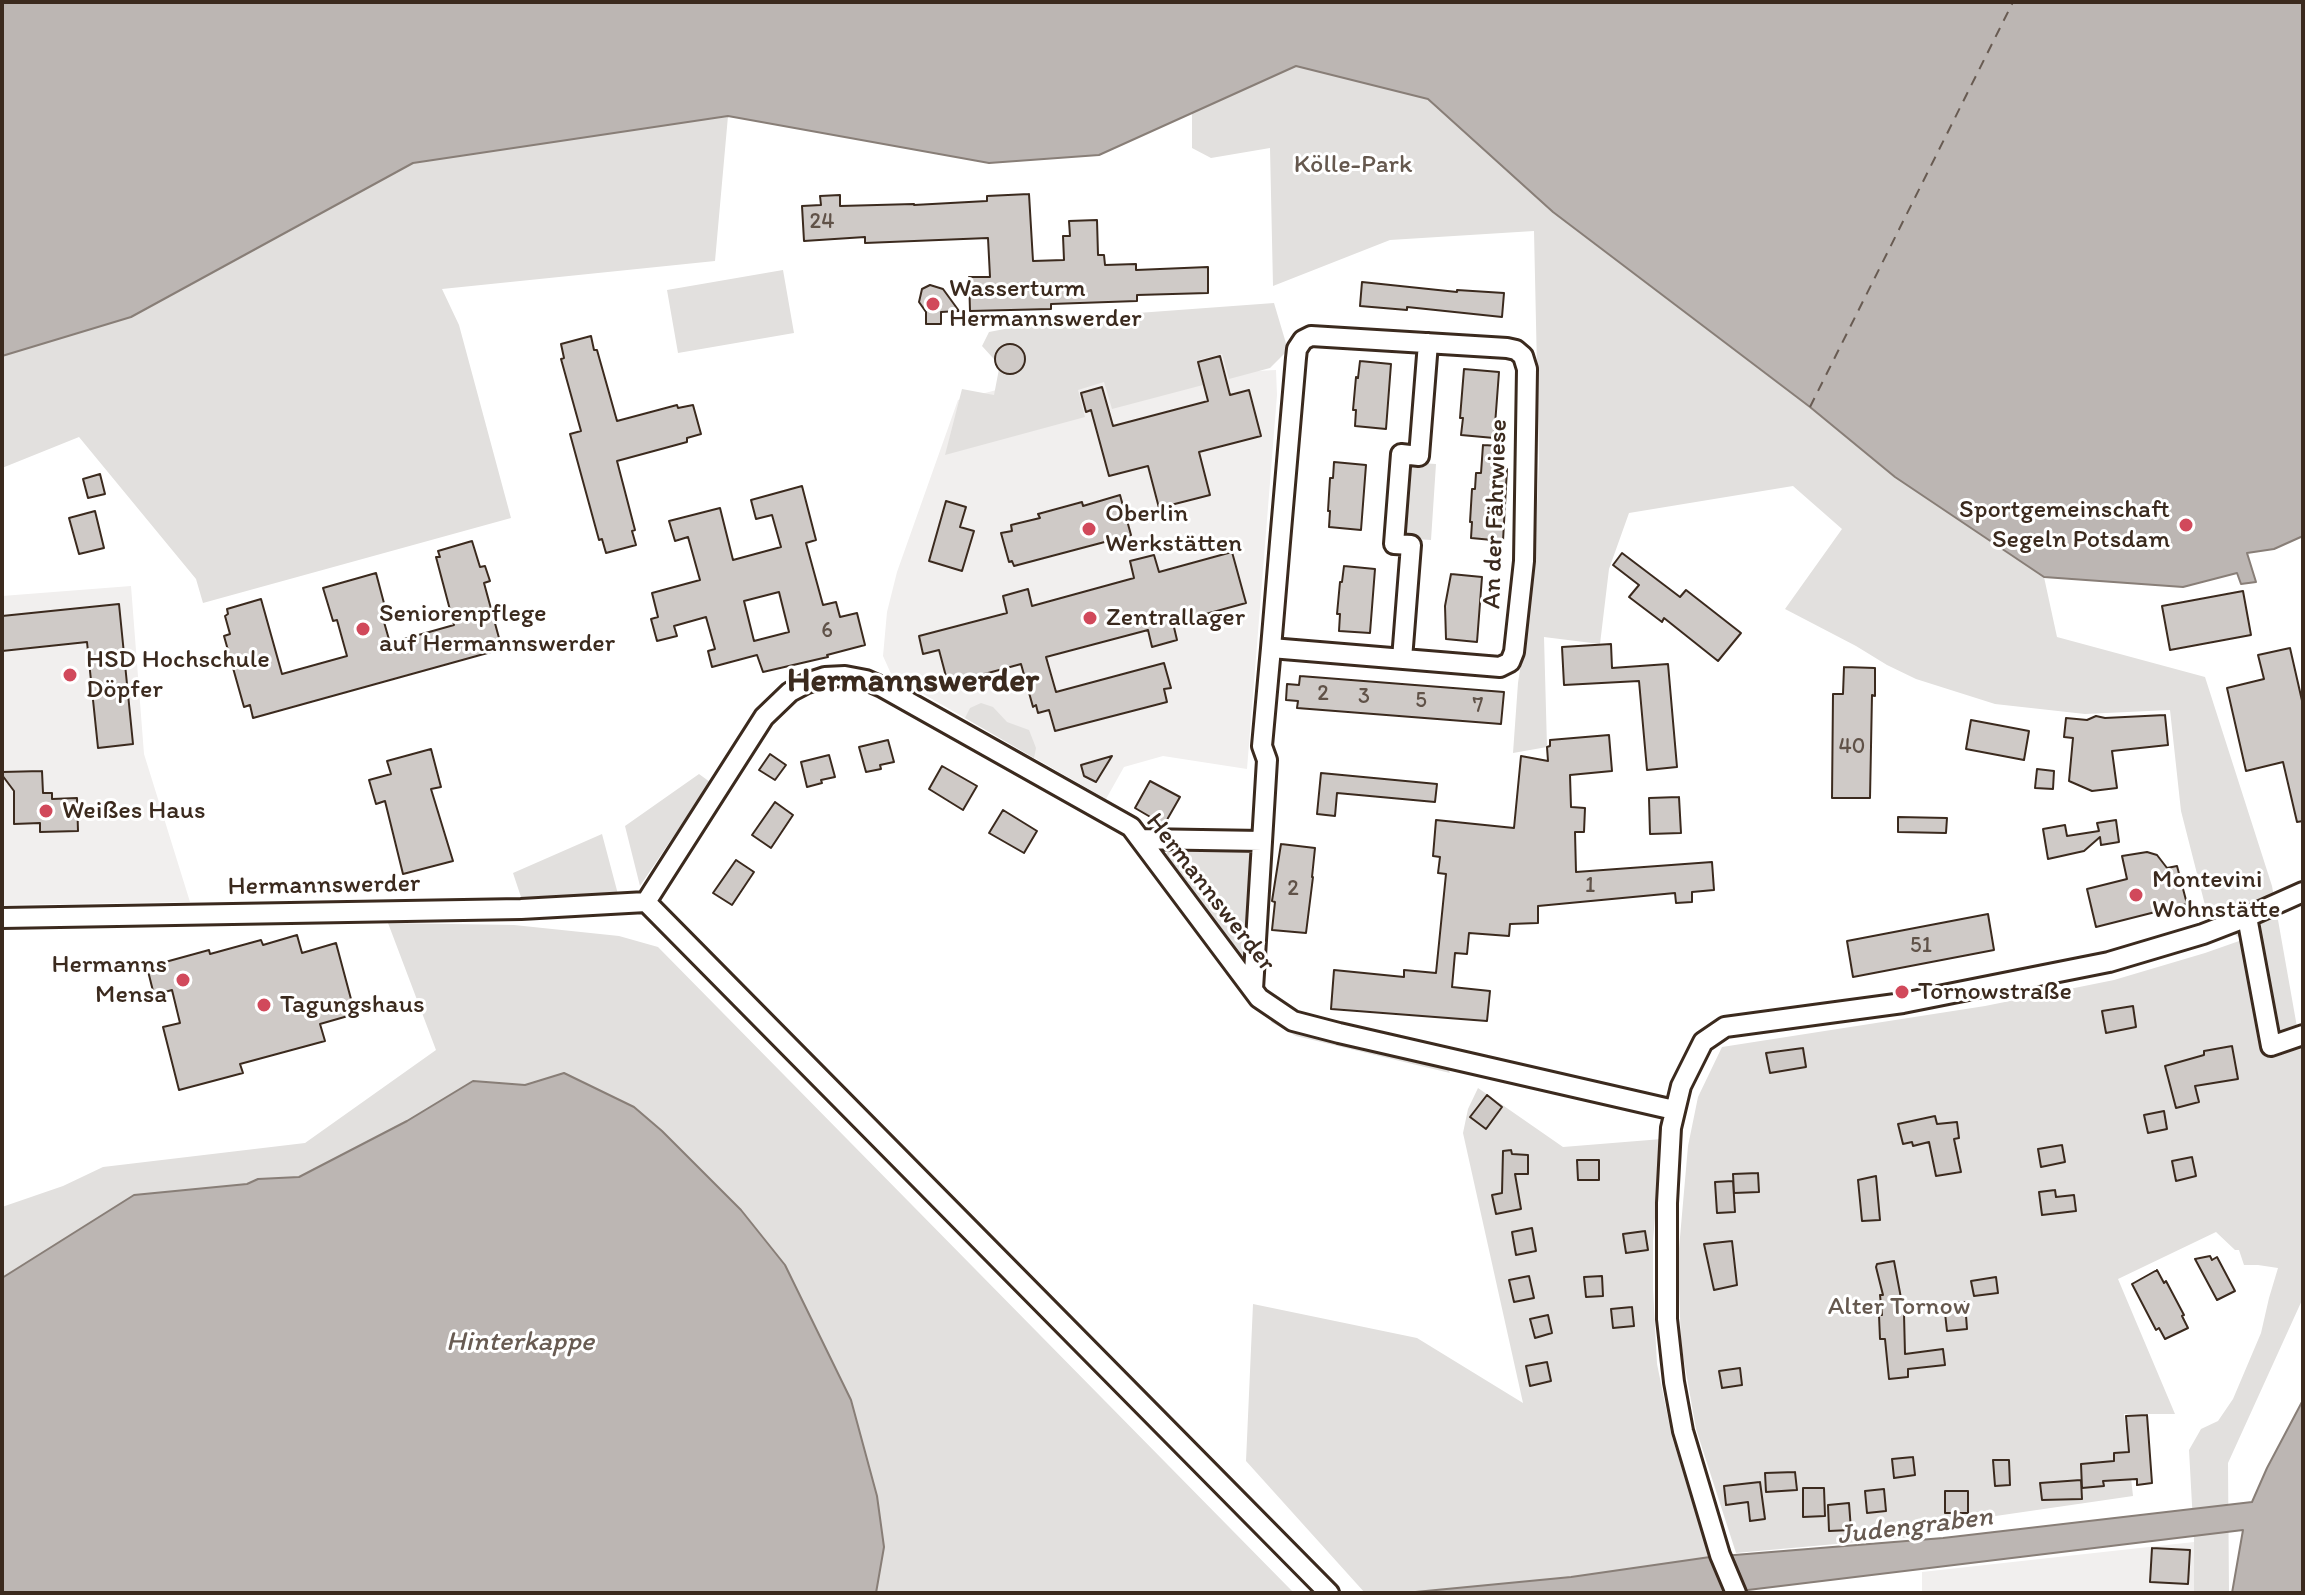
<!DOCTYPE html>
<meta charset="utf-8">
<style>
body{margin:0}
#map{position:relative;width:2305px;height:1595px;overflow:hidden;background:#fff;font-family:Itim,sans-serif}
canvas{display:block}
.frame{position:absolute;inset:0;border:4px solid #3b2a1e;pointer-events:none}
</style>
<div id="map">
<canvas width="2305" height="1595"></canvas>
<div class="frame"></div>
</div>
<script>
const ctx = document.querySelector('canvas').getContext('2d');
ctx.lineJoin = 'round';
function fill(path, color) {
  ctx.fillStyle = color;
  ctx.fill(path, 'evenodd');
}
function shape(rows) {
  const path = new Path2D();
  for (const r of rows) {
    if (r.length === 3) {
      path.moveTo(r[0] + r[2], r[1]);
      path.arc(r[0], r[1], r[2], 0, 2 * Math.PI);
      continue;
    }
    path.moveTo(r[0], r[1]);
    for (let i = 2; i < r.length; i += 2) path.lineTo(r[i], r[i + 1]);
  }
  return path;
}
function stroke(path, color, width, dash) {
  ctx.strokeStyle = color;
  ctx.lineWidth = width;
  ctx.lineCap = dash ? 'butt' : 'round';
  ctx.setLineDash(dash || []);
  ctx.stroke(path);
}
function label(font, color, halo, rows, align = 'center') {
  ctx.font = font + ' Itim,sans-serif';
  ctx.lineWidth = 6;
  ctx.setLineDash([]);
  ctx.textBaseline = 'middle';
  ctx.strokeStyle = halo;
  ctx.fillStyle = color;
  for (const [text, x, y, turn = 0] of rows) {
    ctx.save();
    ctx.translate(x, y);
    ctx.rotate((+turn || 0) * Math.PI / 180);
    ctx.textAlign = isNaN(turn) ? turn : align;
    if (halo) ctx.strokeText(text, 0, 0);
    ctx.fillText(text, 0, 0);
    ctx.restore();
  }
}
const built = shape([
 [1232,329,1235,372,1276,370,1277,395,1247,769,1163,756,1124,767,1106,799,892,676,883,656,887,612,897,572,958,400],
 [131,586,144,754,190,902,2,905,2,596],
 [2194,1542,2194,1593,1922,1593,1922,1572]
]);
const green = shape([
 [1296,66,1428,99,1553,212,1810,407,1895,477,2044,577,2057,637,2205,677,2272,886,2303,1061,2303,1298,2228,1463,2229,1593,2194,1593,2194,1541,2189,1450,2201,1429,2218,1421,2233,1399,2261,1333,2269,1298,2278,1268,2258,1265,2244,1265,2239,1250,2235,1250,2216,1232,2118,1279,2175,1414,2124,1414,2133,1496,1927,1526,1925,1536,1736,1553,1696,1429,1681,1344,1678,1260,1688,1146,1698,1097,1722,1047,1985,1006,2114,980,2205,953,2242,940,2207,913,2181,811,2170,710,2085,714,1995,704,1916,679,1887,665,1856,646,1785,609,1842,529,1793,486,1629,513,1609,569,1600,644,1544,637,1547,747,1513,753,1518,683,1534,574,1539,461,1534,231,1390,240,1273,286,1270,148,1211,158,1192,148,1192,113],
 [728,116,715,261,442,289,459,325,511,518,203,603,196,579,79,437,2,468,2,356,131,317,413,163],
 [783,270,794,333,678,353,667,290],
 [1274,303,1288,350,1270,368,1229,379,1222,354,1198,360,1203,385,1112,409,1104,382,1078,390,1085,417,945,455,962,389,994,395,999,369,1012,374,1020,369,1023,365,1025,360,1022,351,1014,345,1005,345,997,351,995,360,992,357,982,346,989,332,1056,319],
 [1402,462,1436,464,1431,540,1398,538],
 [981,703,993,707,1007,722,1029,730,1036,748,1034,758,965,718,970,708],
 [699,774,710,782,640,886,625,826],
 [602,834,619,898,522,900,513,873],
 [1252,847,1247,949,1245,954,1239,957,1166,858,1165,855,1171,848],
 [388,923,514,925,619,936,658,947,1294,1593,848,1593,473,1081,407,1121,299,1177,258,1179,2,1278,2,1207,63,1186,103,1167,305,1143,436,1050],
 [1274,1017,1446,1065,1450,1073,1296,1036,1271,1022],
 [1478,1088,1563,1147,1662,1139,1653,1240,1653,1289,1657,1364,1672,1437,1710,1557,1571,1577,1405,1593,1365,1593,1246,1461,1253,1304,1417,1338,1523,1403,1463,1133,1468,1109]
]);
const water = shape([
 [2,2,2303,2,2303,536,2274,549,2247,553,2256,582,2241,584,2237,573,2183,587,2044,577,1895,477,1810,407,1553,212,1428,99,1296,66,1099,155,989,163,728,116,413,163,131,317,2,356,2,2],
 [564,1073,634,1107,662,1131,741,1210,785,1265,851,1400,877,1496,884,1547,876,1593,2,1593,2,1278,134,1195,247,1184,258,1179,299,1177,407,1121,473,1081,525,1085,564,1073],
 [2303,1400,2303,1593,2232,1593,2243,1530,1723,1593,1405,1593,1571,1577,1710,1557,1943,1538,2252,1502,2267,1468,2303,1400]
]);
const ferry = shape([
 [1810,407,2013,2]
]);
const building = shape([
 [1029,194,1033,261,1064,260,1063,236,1070,236,1069,221,1097,220,1098,255,1104,255,1105,265,1136,264,1136,270,1208,267,1208,293,1137,295,1137,301,1051,304,1051,309,970,311,969,277,990,277,988,238,865,243,865,237,804,241,802,206,821,205,820,196,840,195,840,206,914,204,914,205,987,201,987,196,1029,194],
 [1362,282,1457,292,1457,290,1504,293,1502,317,1407,307,1407,310,1360,306,1362,282],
 [930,285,943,289,959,311,941,312,941,324,926,324,926,312,919,302,922,289,930,285],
 [591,336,594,350,597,350,617,421,677,405,678,408,693,405,701,434,687,438,687,442,617,461,635,530,632,531,636,545,606,553,602,539,599,540,570,434,581,431,561,359,564,358,561,344,591,336],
 [1010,359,15],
 [1220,356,1230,395,1249,390,1261,436,1199,452,1210,495,1159,508,1148,466,1109,476,1091,410,1086,412,1081,393,1102,387,1113,426,1208,401,1198,362,1220,356],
 [1360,361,1391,364,1386,429,1355,426,1356,410,1353,410,1356,377,1358,378,1360,361],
 [1464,369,1499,372,1494,438,1461,435,1463,418,1460,418,1464,369],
 [1483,445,1500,446,1498,468,1507,469,1503,541,1471,538,1472,522,1470,522,1472,489,1475,489,1476,473,1481,473,1483,445],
 [1334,462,1366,465,1361,530,1329,527,1330,511,1328,511,1330,478,1333,478,1334,462],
 [100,474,105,494,88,498,83,479,100,474],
 [802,486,816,540,806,543,823,605,836,602,840,617,857,613,865,645,827,655,828,657,819,659,763,672,757,655,712,667,708,651,715,649,706,617,674,626,677,636,657,641,651,619,658,617,652,593,700,580,688,537,675,541,669,521,720,508,733,560,781,547,772,515,756,519,751,500,802,486],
 [779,592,789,632,754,641,744,601,779,592],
 [1120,495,1131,535,1014,566,1012,561,1009,562,1001,533,1012,531,1011,525,1040,518,1038,514,1082,502,1083,506,1120,495],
 [946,501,966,507,960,527,974,531,962,571,929,561,946,501],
 [95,511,104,548,79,554,69,518,95,511],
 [472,541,480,567,485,566,490,581,484,583,502,649,253,718,250,705,244,707,224,636,230,634,225,616,228,614,227,609,261,599,282,674,347,656,337,620,333,621,323,588,376,573,385,607,380,608,390,643,454,625,436,557,440,557,438,551,472,541],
 [1232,552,1246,603,1173,623,1177,640,1152,647,1148,630,1046,657,1056,692,1164,663,1171,688,1164,689,1167,702,1055,731,1049,710,1038,713,1036,705,1033,707,1021,664,948,684,939,650,923,654,919,636,1007,613,1003,596,1028,589,1032,606,1134,578,1130,561,1154,555,1159,572,1232,552],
 [1622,553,1680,597,1686,590,1741,633,1718,661,1664,618,1662,622,1629,597,1639,585,1613,565,1622,553],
 [1344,566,1375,569,1370,633,1339,631,1340,614,1337,614,1340,582,1342,582,1344,566],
 [1451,574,1482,577,1477,642,1446,639,1445,606,1451,574],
 [2243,591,2251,635,2170,650,2162,606,2243,591],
 [119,604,133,744,98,748,87,642,2,651,2,616,119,604],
 [1611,644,1612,668,1668,664,1677,767,1647,770,1639,681,1564,685,1562,647,1611,644],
 [2290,648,2303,705,2303,821,2297,822,2283,762,2246,771,2227,688,2264,679,2258,655,2290,648],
 [1844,667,1875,668,1875,696,1872,695,1870,798,1832,798,1833,694,1843,694,1844,667],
 [1300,676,1504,692,1501,724,1297,708,1298,701,1286,700,1287,684,1299,685,1300,676],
 [2165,715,2168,745,2112,751,2117,788,2092,791,2069,781,2073,738,2064,737,2066,718,2087,720,2096,716,2105,718,2165,715],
 [1971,720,2029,731,2024,760,1966,749,1971,720],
 [1609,735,1612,771,1570,775,1571,807,1585,808,1584,832,1575,832,1576,872,1712,862,1714,890,1692,892,1692,902,1676,903,1675,893,1538,906,1538,923,1510,924,1509,936,1469,933,1467,954,1455,953,1452,987,1490,991,1487,1021,1331,1009,1334,970,1404,977,1404,970,1436,973,1446,874,1438,873,1440,857,1433,856,1436,820,1514,828,1521,756,1548,761,1547,747,1550,746,1550,740,1609,735],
 [888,740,894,762,880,765,881,769,866,772,859,747,888,740],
 [431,749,441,787,431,789,453,861,403,874,385,801,376,804,369,780,391,774,387,761,431,749],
 [770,754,786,765,775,780,759,770,770,754],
 [829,755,835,777,821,780,822,783,807,787,801,762,829,755],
 [1112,756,1096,782,1084,776,1081,765,1112,756],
 [942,766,977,786,963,810,929,789,942,766],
 [2037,769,2054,771,2053,789,2035,788,2037,769],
 [42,771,43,793,52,793,52,799,77,798,78,831,40,832,40,823,14,824,14,791,2,775,2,772,42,771],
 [1321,773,1437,784,1435,802,1337,793,1335,816,1317,814,1321,773],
 [1150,781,1180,797,1164,825,1135,808,1150,781],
 [1679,797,1681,833,1650,834,1649,798,1679,797],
 [775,802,793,815,771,848,752,835,775,802],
 [1003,810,1037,831,1024,853,989,833,1003,810],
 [1898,817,1947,818,1946,833,1898,832,1898,817],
 [2116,820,2119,842,2101,845,2100,837,2084,851,2048,859,2043,829,2065,825,2067,836,2099,831,2097,823,2116,820],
 [1281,844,1315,848,1312,877,1313,877,1306,933,1272,930,1275,902,1272,901,1281,844],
 [2147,852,2157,855,2167,868,2177,866,2187,904,2096,927,2087,889,2127,879,2122,856,2147,852],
 [736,860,754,872,732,905,713,893,736,860],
 [1988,914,1994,950,1853,977,1847,941,1988,914],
 [297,935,302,953,336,943,355,1014,320,1024,325,1041,240,1064,243,1073,179,1090,163,1027,180,1023,172,990,154,995,147,967,209,950,210,954,261,940,263,945,297,935],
 [2133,1006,2136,1027,2106,1033,2102,1011,2133,1006],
 [2232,1046,2238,1079,2195,1086,2199,1102,2176,1108,2165,1066,2204,1055,2204,1051,2232,1046],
 [1803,1048,1806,1067,1770,1073,1766,1053,1803,1048],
 [1487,1095,1502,1107,1486,1129,1470,1117,1487,1095],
 [2164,1111,2167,1129,2148,1133,2144,1115,2164,1111],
 [1935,1116,1937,1124,1957,1122,1959,1138,1954,1139,1961,1172,1936,1176,1929,1142,1913,1146,1912,1142,1903,1144,1898,1124,1935,1116],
 [2062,1145,2065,1162,2041,1167,2038,1149,2062,1145],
 [1511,1150,1512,1154,1528,1155,1528,1174,1515,1174,1521,1209,1496,1214,1492,1195,1502,1193,1503,1151,1511,1150],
 [2192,1157,2196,1176,2176,1181,2172,1161,2192,1157],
 [1577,1160,1599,1160,1599,1180,1578,1180,1577,1160],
 [1758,1173,1759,1192,1734,1193,1733,1174,1758,1173],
 [1876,1176,1880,1220,1862,1221,1858,1180,1876,1176],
 [1733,1181,1735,1212,1717,1213,1715,1182,1733,1181],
 [2055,1190,2056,1197,2074,1195,2076,1211,2042,1215,2039,1192,2055,1190],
 [1532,1228,1536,1251,1516,1255,1512,1232,1532,1228],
 [1645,1231,1648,1250,1626,1253,1623,1234,1645,1231],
 [1732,1241,1737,1285,1714,1290,1704,1244,1732,1241],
 [2210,1256,2212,1260,2217,1257,2235,1291,2217,1300,2195,1259,2210,1256],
 [1894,1261,1904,1314,1905,1354,1943,1349,1945,1365,1908,1369,1908,1377,1889,1379,1885,1339,1880,1339,1879,1315,1882,1315,1880,1295,1883,1295,1876,1267,1877,1264,1894,1261],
 [2157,1270,2164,1283,2166,1281,2184,1315,2182,1316,2188,1328,2165,1339,2159,1328,2156,1330,2132,1284,2157,1270],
 [1529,1276,1534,1298,1514,1302,1509,1280,1529,1276],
 [1602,1276,1603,1296,1586,1297,1584,1277,1602,1276],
 [1996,1277,1998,1293,1974,1296,1971,1281,1996,1277],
 [1965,1302,1967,1329,1947,1331,1944,1304,1965,1302],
 [1632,1307,1634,1326,1613,1328,1611,1309,1632,1307],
 [1548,1315,1552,1333,1535,1338,1530,1319,1548,1315],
 [1547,1362,1551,1381,1530,1386,1526,1366,1547,1362],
 [1740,1368,1742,1385,1722,1388,1719,1371,1740,1368],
 [2147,1415,2152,1483,2137,1485,2137,1479,2103,1481,2104,1486,2082,1488,2081,1464,2114,1461,2114,1453,2129,1452,2126,1416,2147,1415],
 [1913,1457,1915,1475,1894,1478,1892,1459,1913,1457],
 [1993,1460,2009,1460,2010,1485,1995,1486,1993,1460],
 [1795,1472,1797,1490,1766,1492,1765,1473,1795,1472],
 [2081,1480,2082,1499,2042,1500,2040,1483,2081,1480],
 [1760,1482,1765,1519,1750,1521,1748,1502,1726,1505,1724,1486,1760,1482],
 [1803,1488,1824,1488,1825,1516,1803,1517,1803,1488],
 [1884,1489,1886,1511,1867,1513,1865,1491,1884,1489],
 [1945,1491,1968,1491,1968,1513,1945,1513,1945,1491],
 [1849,1503,1851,1530,1829,1531,1828,1505,1849,1503],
 [2152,1548,2190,1550,2188,1584,2150,1582,2152,1548]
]);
const street = shape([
 [1402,659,1411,545,1394,544,1401,454,1419,456,1428,343],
 [1141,839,1262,841],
 [646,902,764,717,790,692,807,683,825,677,845,676,866,680,882,687,1131,827,1259,998,1293,1021,1339,1033,1674,1110],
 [2247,917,2271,1046,2303,1035],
 [2,918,521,909,646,902,1329,1593],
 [1253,989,1267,760,1262,746,1271,648,1280,542,1296,358,1297,349,1303,340,1311,336,1507,348,1516,350,1523,356,1527,369,1524,561,1514,652,1510,662,1500,667,1271,648],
 [1736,1593,1720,1555,1683,1431,1674,1382,1667,1319,1667,1203,1671,1128,1681,1086,1703,1042,1725,1027,1903,1003,2109,962,2203,934,2247,917,2303,892]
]);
const markers = [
 [933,304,8,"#d1495b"],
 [2186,525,8,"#d1495b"],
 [1089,529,8,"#d1495b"],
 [1090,618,8,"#d1495b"],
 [363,629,8,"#d1495b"],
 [70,675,8,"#d1495b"],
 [46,811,8,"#d1495b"],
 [2136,895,8,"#d1495b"],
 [183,980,8,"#d1495b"],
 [1902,992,8,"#d1495b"],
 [264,1005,8,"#d1495b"]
];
const numberNames = [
 ["24",822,222],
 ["6",827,631],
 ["2",1323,694],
 ["3",1364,697],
 ["5",1421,701],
 ["7",1478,706],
 ["40",1852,747],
 ["1",1590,886],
 ["2",1293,889],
 ["51",1921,946]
];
const parkNames = [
 ["Kölle-Park",1353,165],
 ["Alter Tornow",1899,1307]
];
const poiNames = [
 ["Wasserturm",949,289],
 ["Hermannswerder",949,319],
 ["Sportgemeinschaft",2170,510,"right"],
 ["Segeln Potsdam",2170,540,"right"],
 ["Oberlin",1105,514],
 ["Werkstätten",1105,544],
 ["Seniorenpflege",379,614],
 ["auf Hermannswerder",379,644],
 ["Zentrallager",1106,618],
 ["HSD Hochschule",86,660],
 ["Döpfer",86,690],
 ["Weißes Haus",62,811],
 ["Montevini",2152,880],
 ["Wohnstätte",2152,910],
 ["Hermanns",167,965,"right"],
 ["Mensa",167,995,"right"],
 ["Tornowstraße",1918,992],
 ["Tagungshaus",280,1005]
];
const streetNames = [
 ["An der Fährwiese",1496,514,-88],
 ["Hermannswerder",324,886,-1],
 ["Hermannswerder",1210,893,52]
];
const waterNames = [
 ["Hinterkappe",520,1343],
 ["Judengraben",1915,1527,-7]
];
const districtNames = [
 ["Hermannswerder",913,682]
];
fill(built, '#f1efee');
fill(green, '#e2e0de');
fill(water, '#bcb6b3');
stroke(water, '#887e77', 2);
stroke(ferry, '#685b52', 2, [10, 8]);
fill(building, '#cfcac7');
stroke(building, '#3b2a1e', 2);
stroke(street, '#3b2a1e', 24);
stroke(street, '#fff', 18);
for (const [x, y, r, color] of markers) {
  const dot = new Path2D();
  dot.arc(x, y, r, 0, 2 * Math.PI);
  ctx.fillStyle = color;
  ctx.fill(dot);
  stroke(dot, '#fff', 3);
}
label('22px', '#605248', null, numberNames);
label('26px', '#65584e', '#fff', parkNames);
label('26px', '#3b2a1e', '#fff', poiNames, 'left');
label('26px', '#3b2a1e', '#fff', streetNames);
label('italic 28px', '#685b52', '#fff', waterNames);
label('bold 34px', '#3b2a1e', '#fff', districtNames);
</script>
